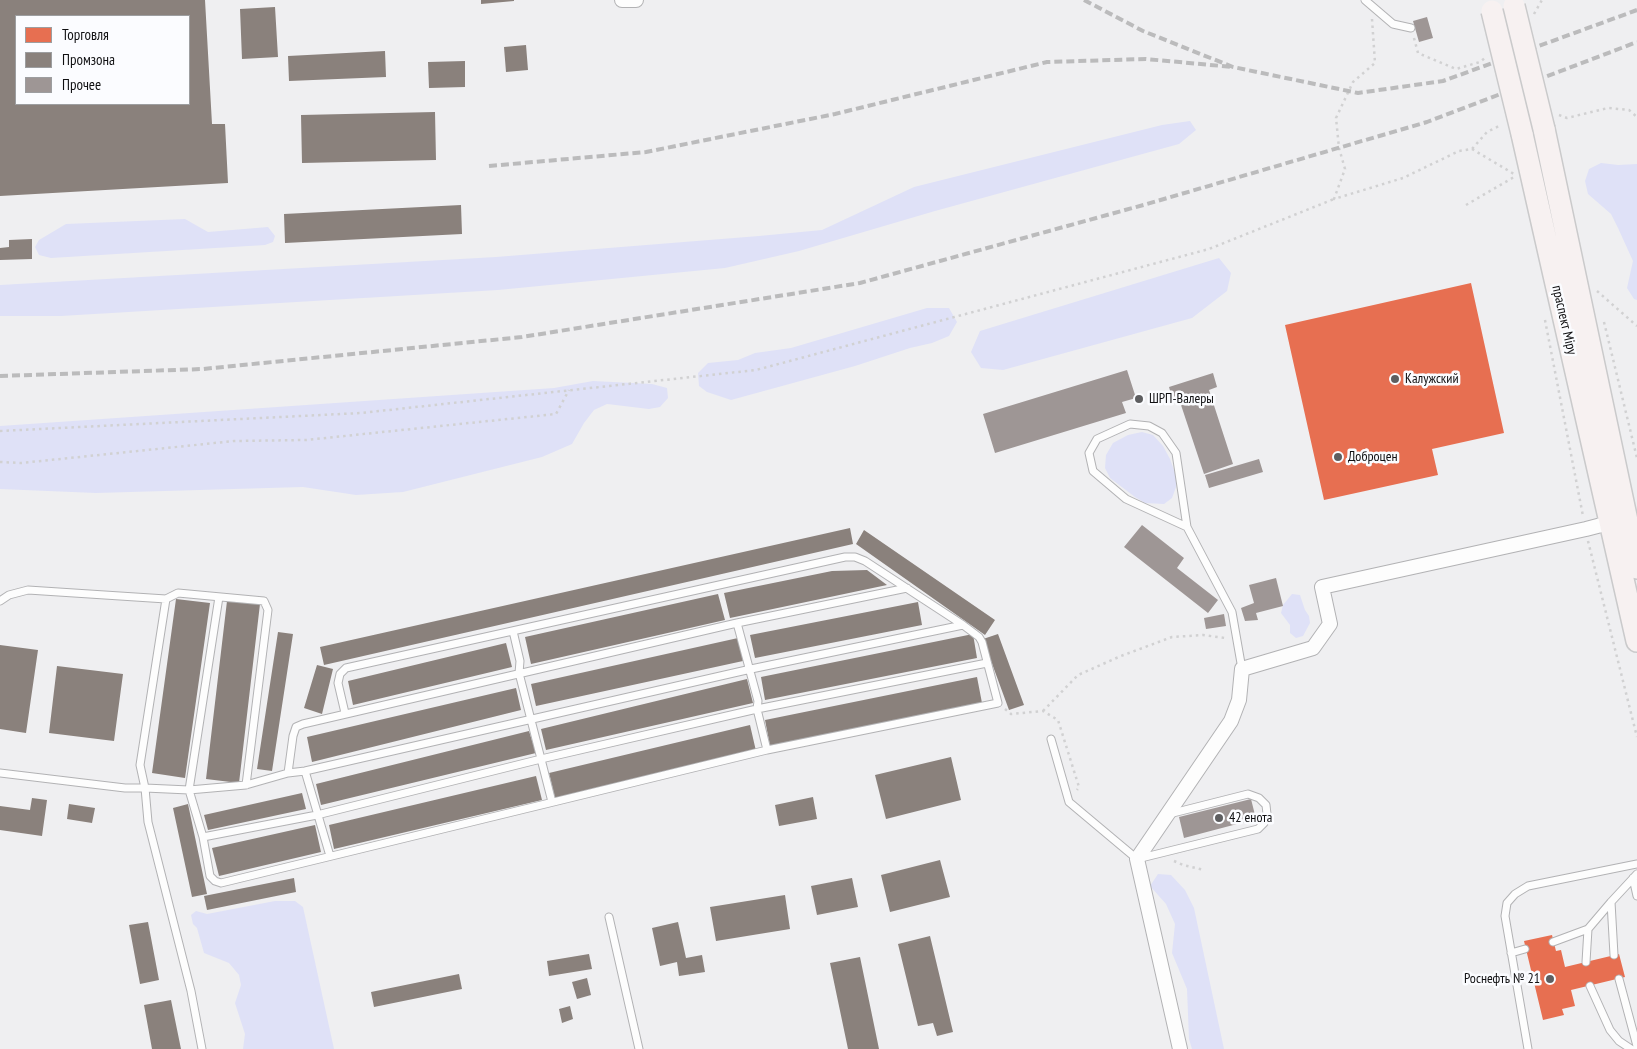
<!DOCTYPE html>
<meta charset="utf-8">
<style>
body{margin:0}
#map{position:relative;width:1637px;height:1049px;overflow:hidden;background:#efeff1;font-family:"PT Sans Narrow",sans-serif}
canvas{display:block}
.legend{position:absolute;left:15px;top:15px;width:175px;height:90px;box-sizing:border-box;background:#fbfcff;border:1px solid #9d9ea0;margin:0;padding:6px 9px;list-style:none;font-size:15px;color:#101012}
.legend li{display:flex;align-items:center;gap:10px;height:25px}
.legend b{width:25px;border:1px solid #9d9ea0}
</style>
<div id="map">
<canvas width="1637" height="1049"></canvas>
<ul class="legend">
<li><b style="height:14px;background:#e76f51"></b>Торговля</li>
<li><b style="height:14px;background:#8a817c"></b>Промзона</li>
<li><b style="height:14px;background:#9e9695"></b>Прочее</li>
</ul>
</div>
<script>
const ctx = document.querySelector('canvas').getContext('2d');
ctx.lineJoin = 'round';
function fill(path, color) {
  ctx.fillStyle = color;
  ctx.fill(path, 'evenodd');
}
function shape(rows) {
  const path = new Path2D();
  for (const r of rows) {
    path.moveTo(r[0], r[1]);
    for (let i = 2; i < r.length; i += 2) path.lineTo(r[i], r[i + 1]);
  }
  return path;
}
function stroke(path, color, width, dash) {
  ctx.strokeStyle = color;
  ctx.lineWidth = width;
  ctx.lineCap = dash ? 'butt' : 'round';
  ctx.setLineDash(dash || []);
  ctx.stroke(path);
}
function label(font, color, halo, rows, align = 'center') {
  ctx.font = font + ' "PT Sans Narrow",sans-serif';
  ctx.lineWidth = 5;
  ctx.setLineDash([]);
  ctx.textBaseline = 'middle';
  ctx.strokeStyle = halo;
  ctx.fillStyle = color;
  for (const [text, x, y, turn = 0] of rows) {
    ctx.save();
    ctx.translate(x, y);
    ctx.rotate((+turn || 0) * Math.PI / 180);
    ctx.textAlign = isNaN(turn) ? turn : align;
    if (halo) ctx.strokeText(text, 0, 0);
    ctx.fillText(text, 0, 0);
    ctx.restore();
  }
}
const green = shape([
 [1190,121,1196,130,1179,144,935,211,799,251,725,268,498,290,61,316,0,316,0,285,496,257,759,236,822,230,914,187,1162,125],
 [1601,163,1618,165,1637,164,1637,300,1634,299,1627,288,1633,261,1618,228,1611,214,1588,194,1585,181,1589,169],
 [185,219,208,232,268,227,275,236,273,242,265,245,51,258,39,255,35,247,39,240,66,224],
 [1219,258,1231,273,1227,291,1192,318,1003,370,981,368,971,352,980,331],
 [927,308,949,308,957,322,949,336,932,343,910,348,855,366,731,400,707,392,699,386,698,373,708,363,738,360,755,353,791,348],
 [593,381,652,384,667,388,668,398,660,407,649,409,607,404,594,410,584,423,572,444,542,457,403,492,356,495,303,487,96,493,0,489,0,426,554,388],
 [1142,432,1153,435,1163,446,1170,459,1176,476,1176,487,1172,498,1164,504,1145,503,1135,497,1110,478,1105,468,1106,455,1113,443,1128,435],
 [1292,594,1300,595,1305,610,1309,616,1310,623,1303,636,1296,638,1290,633,1290,625,1281,613,1283,605],
 [1158,874,1171,875,1185,890,1194,908,1224,1049,1192,1049,1189,1039,1187,989,1172,953,1175,924,1166,904,1150,886],
 [275,901,295,901,303,907,334,1049,243,1049,245,1034,235,1003,241,985,239,975,229,963,204,953,197,928,193,924,191,915,196,911,207,914]
]);
const shops = shape([
 [1471,283,1504,433,1432,449,1438,475,1324,500,1285,325],
 [1552,935,1556,951,1561,950,1565,967,1619,954,1625,977,1571,990,1575,1006,1562,1009,1564,1015,1543,1020,1524,941]
]);
const industry = shape([
 [0,0,205,0,212,124,225,124,228,183,0,196],
 [16,16,189,16,189,104,16,104],
 [481,0,514,0,514,1,481,4],
 [275,7,278,57,242,59,240,9],
 [526,45,528,70,506,72,504,47],
 [385,51,386,77,289,81,288,56],
 [465,61,465,87,429,88,428,62],
 [435,112,436,160,302,163,301,115],
 [461,205,462,234,285,243,284,214],
 [32,239,32,259,0,260,0,248,9,247,9,240],
 [850,528,853,544,324,665,320,647],
 [864,530,995,620,985,635,856,544],
 [867,570,887,585,730,618,724,593,832,571],
 [718,594,725,620,531,664,525,637],
 [176,599,210,603,185,778,152,773],
 [227,601,260,604,239,783,206,779],
 [918,602,922,625,755,658,750,635],
 [278,632,293,634,272,771,257,769],
 [973,634,977,658,765,700,761,677],
 [998,634,1024,705,1009,710,983,639],
 [738,638,743,661,536,706,531,684],
 [506,643,512,667,353,705,348,681],
 [0,645,38,650,26,733,0,729],
 [317,665,333,669,322,714,304,708],
 [57,666,123,674,114,741,49,733],
 [977,677,982,703,770,746,765,720],
 [747,679,753,703,546,750,541,729],
 [516,688,521,710,312,762,307,737],
 [750,725,756,751,555,798,549,773],
 [529,731,536,753,321,805,316,784],
 [951,757,961,800,886,819,875,775],
 [536,776,542,800,334,849,329,825],
 [302,793,306,809,208,830,204,815],
 [813,797,817,819,779,826,775,805],
 [32,798,47,800,42,836,0,830,0,806,30,810],
 [69,804,95,808,92,823,67,819],
 [188,804,207,894,192,897,173,808],
 [315,825,321,852,219,876,212,848],
 [940,860,950,897,890,912,881,875],
 [294,878,296,892,207,910,204,896],
 [852,878,858,907,817,915,811,886],
 [785,895,790,929,716,941,710,907],
 [148,922,159,980,140,984,129,925],
 [678,922,686,958,702,955,705,972,679,976,677,962,660,966,652,928],
 [930,936,953,1032,937,1036,933,1023,918,1026,898,944],
 [589,954,592,969,549,976,547,961],
 [860,957,879,1049,848,1049,830,963],
 [459,974,462,989,374,1007,371,992],
 [587,978,591,995,577,999,572,982],
 [171,1000,181,1049,152,1049,144,1005],
 [570,1006,573,1019,562,1023,559,1009]
]);
const building = shape([
 [1427,17,1433,38,1419,42,1413,21],
 [1127,370,1136,398,1122,402,1126,413,995,453,983,414],
 [1213,373,1217,387,1209,390,1233,464,1204,474,1179,399,1173,401,1169,387],
 [1259,459,1263,472,1209,488,1205,475],
 [1142,525,1184,558,1177,568,1218,600,1208,613,1124,547],
 [1276,578,1283,606,1256,613,1258,620,1245,621,1241,608,1254,603,1249,585],
 [1224,614,1226,626,1206,629,1204,618],
 [1251,799,1256,819,1184,838,1179,817]
]);
const path = shape([
 [1534,14,1542,0],
 [1372,19,1375,63,1353,82,1336,118,1339,148,1345,169,1334,199,1403,178,1459,151,1472,149,1487,132,1501,125],
 [1414,38,1418,53,1456,69,1480,62,1486,57],
 [1559,115,1567,118,1608,108,1629,110,1637,117],
 [1472,149,1514,174],
 [1466,205,1514,177],
 [1597,291,1637,326],
 [1545,320,1583,516],
 [1604,322,1637,458],
 [0,431,361,413,756,370,1209,249,1334,199],
 [0,462,21,463,234,441,306,440,556,414,569,390],
 [1588,541,1637,737],
 [1005,709,1011,714,1043,711,1058,720,1079,787,1077,790],
 [1043,711,1078,675,1121,656,1172,637,1203,635,1225,638],
 [1174,861,1183,865,1204,870]
]);
const service = shape([
 [1365,0,1393,24,1411,28],
 [1187,527,1126,499,1093,471,1089,453,1097,439,1130,424,1149,426,1162,433,1176,453,1187,527,1232,612,1242,669],
 [166,599,178,593,264,601,268,610,246,785],
 [0,601,9,595,28,590,166,599,140,765,145,788,189,790,246,785,288,773,305,771,751,669,963,625,979,637,982,642,998,703,767,750,221,883,215,881,210,876,203,837,189,790,219,597],
 [737,623,758,701,757,709,767,750],
 [513,631,520,661,519,673,552,802],
 [345,713,338,683,340,674,346,668,845,557,855,557,865,561,963,625],
 [1051,739,1069,802,1137,859,1258,829,1264,823,1267,814,1266,805,1259,798,1248,794,1169,814],
 [305,771,330,856],
 [0,773,125,788,145,788,148,822,191,991,202,1049],
 [288,773,293,736,296,727,303,724,737,623,907,588],
 [203,837,317,815,541,759,757,709,987,663],
 [1633,878,1637,896],
 [1611,902,1614,955],
 [609,917,639,1049],
 [1553,942,1588,929],
 [1511,953,1525,949],
 [1586,962,1588,929,1611,902,1637,874],
 [1619,979,1637,1046],
 [1590,986,1610,1030,1619,1041,1631,1049],
 [1528,1049,1505,916,1507,903,1515,894,1528,886,1637,864]
]);
const minor = shape([
 [622,0,636,0],
 [1180,1049,1137,859,1231,721,1239,700,1242,669,1313,648,1330,624,1322,587,1586,529,1609,523]
]);
const primary = shape([
 [1544,129,1637,568],
 [1522,134,1637,641]
]);
const rail = shape([
 [1084,0,1143,31,1233,67,1358,93,1443,81,1637,10],
 [489,166,646,152,835,114,1047,62,1146,59,1233,67],
 [0,376,203,369,522,337,860,283,1147,204,1427,122,1637,42]
]);
const primaryBridge = shape([
 [1514,6,1544,129],
 [1492,11,1522,134]
]);
const markers = [
 [1395,379,5,"#5e5e60"],
 [1139,399,5,"#5e5e60"],
 [1338,457,5,"#5e5e60"],
 [1219,818,5,"#5e5e60"],
 [1550,979,5,"#5e5e60"]
];
const streetNames = [
 ["праспект Міру",1564,320,77]
];
const poiNames = [
 ["Калужский",1405,379],
 ["ШРП-Валеры",1149,399],
 ["Доброцен",1348,457],
 ["42 енота",1229,818],
 ["Роснефть № 21",1540,979,"right"]
];
fill(green, '#dfe1f7');
fill(shops, '#e76f51');
fill(industry, '#8a817c');
fill(building, '#9e9695');
stroke(service, '#b2b2b4', 9);
stroke(minor, '#b2b2b4', 16);
stroke(primary, '#cacacb', 24);
stroke(path, '#d1d1d2', 2.5, [2.5, 4]);
stroke(service, '#fdfdfd', 7);
stroke(minor, '#fdfdfd', 14);
stroke(primary, '#f7f1f1', 21);
stroke(rail, '#bbbbbc', 4, [8, 4]);
stroke(primaryBridge, '#cacacb', 24, []);
stroke(primaryBridge, '#f7f1f1', 21);
for (const [x, y, r, color] of markers) {
  const dot = new Path2D();
  dot.arc(x, y, r, 0, 2 * Math.PI);
  ctx.fillStyle = color;
  ctx.fill(dot);
  stroke(dot, '#fbfcff', 2);
}
label('14px', '#101012', '#fbfcff', streetNames);
label('14px', '#101012', '#fbfcff', poiNames, 'left');
</script>
